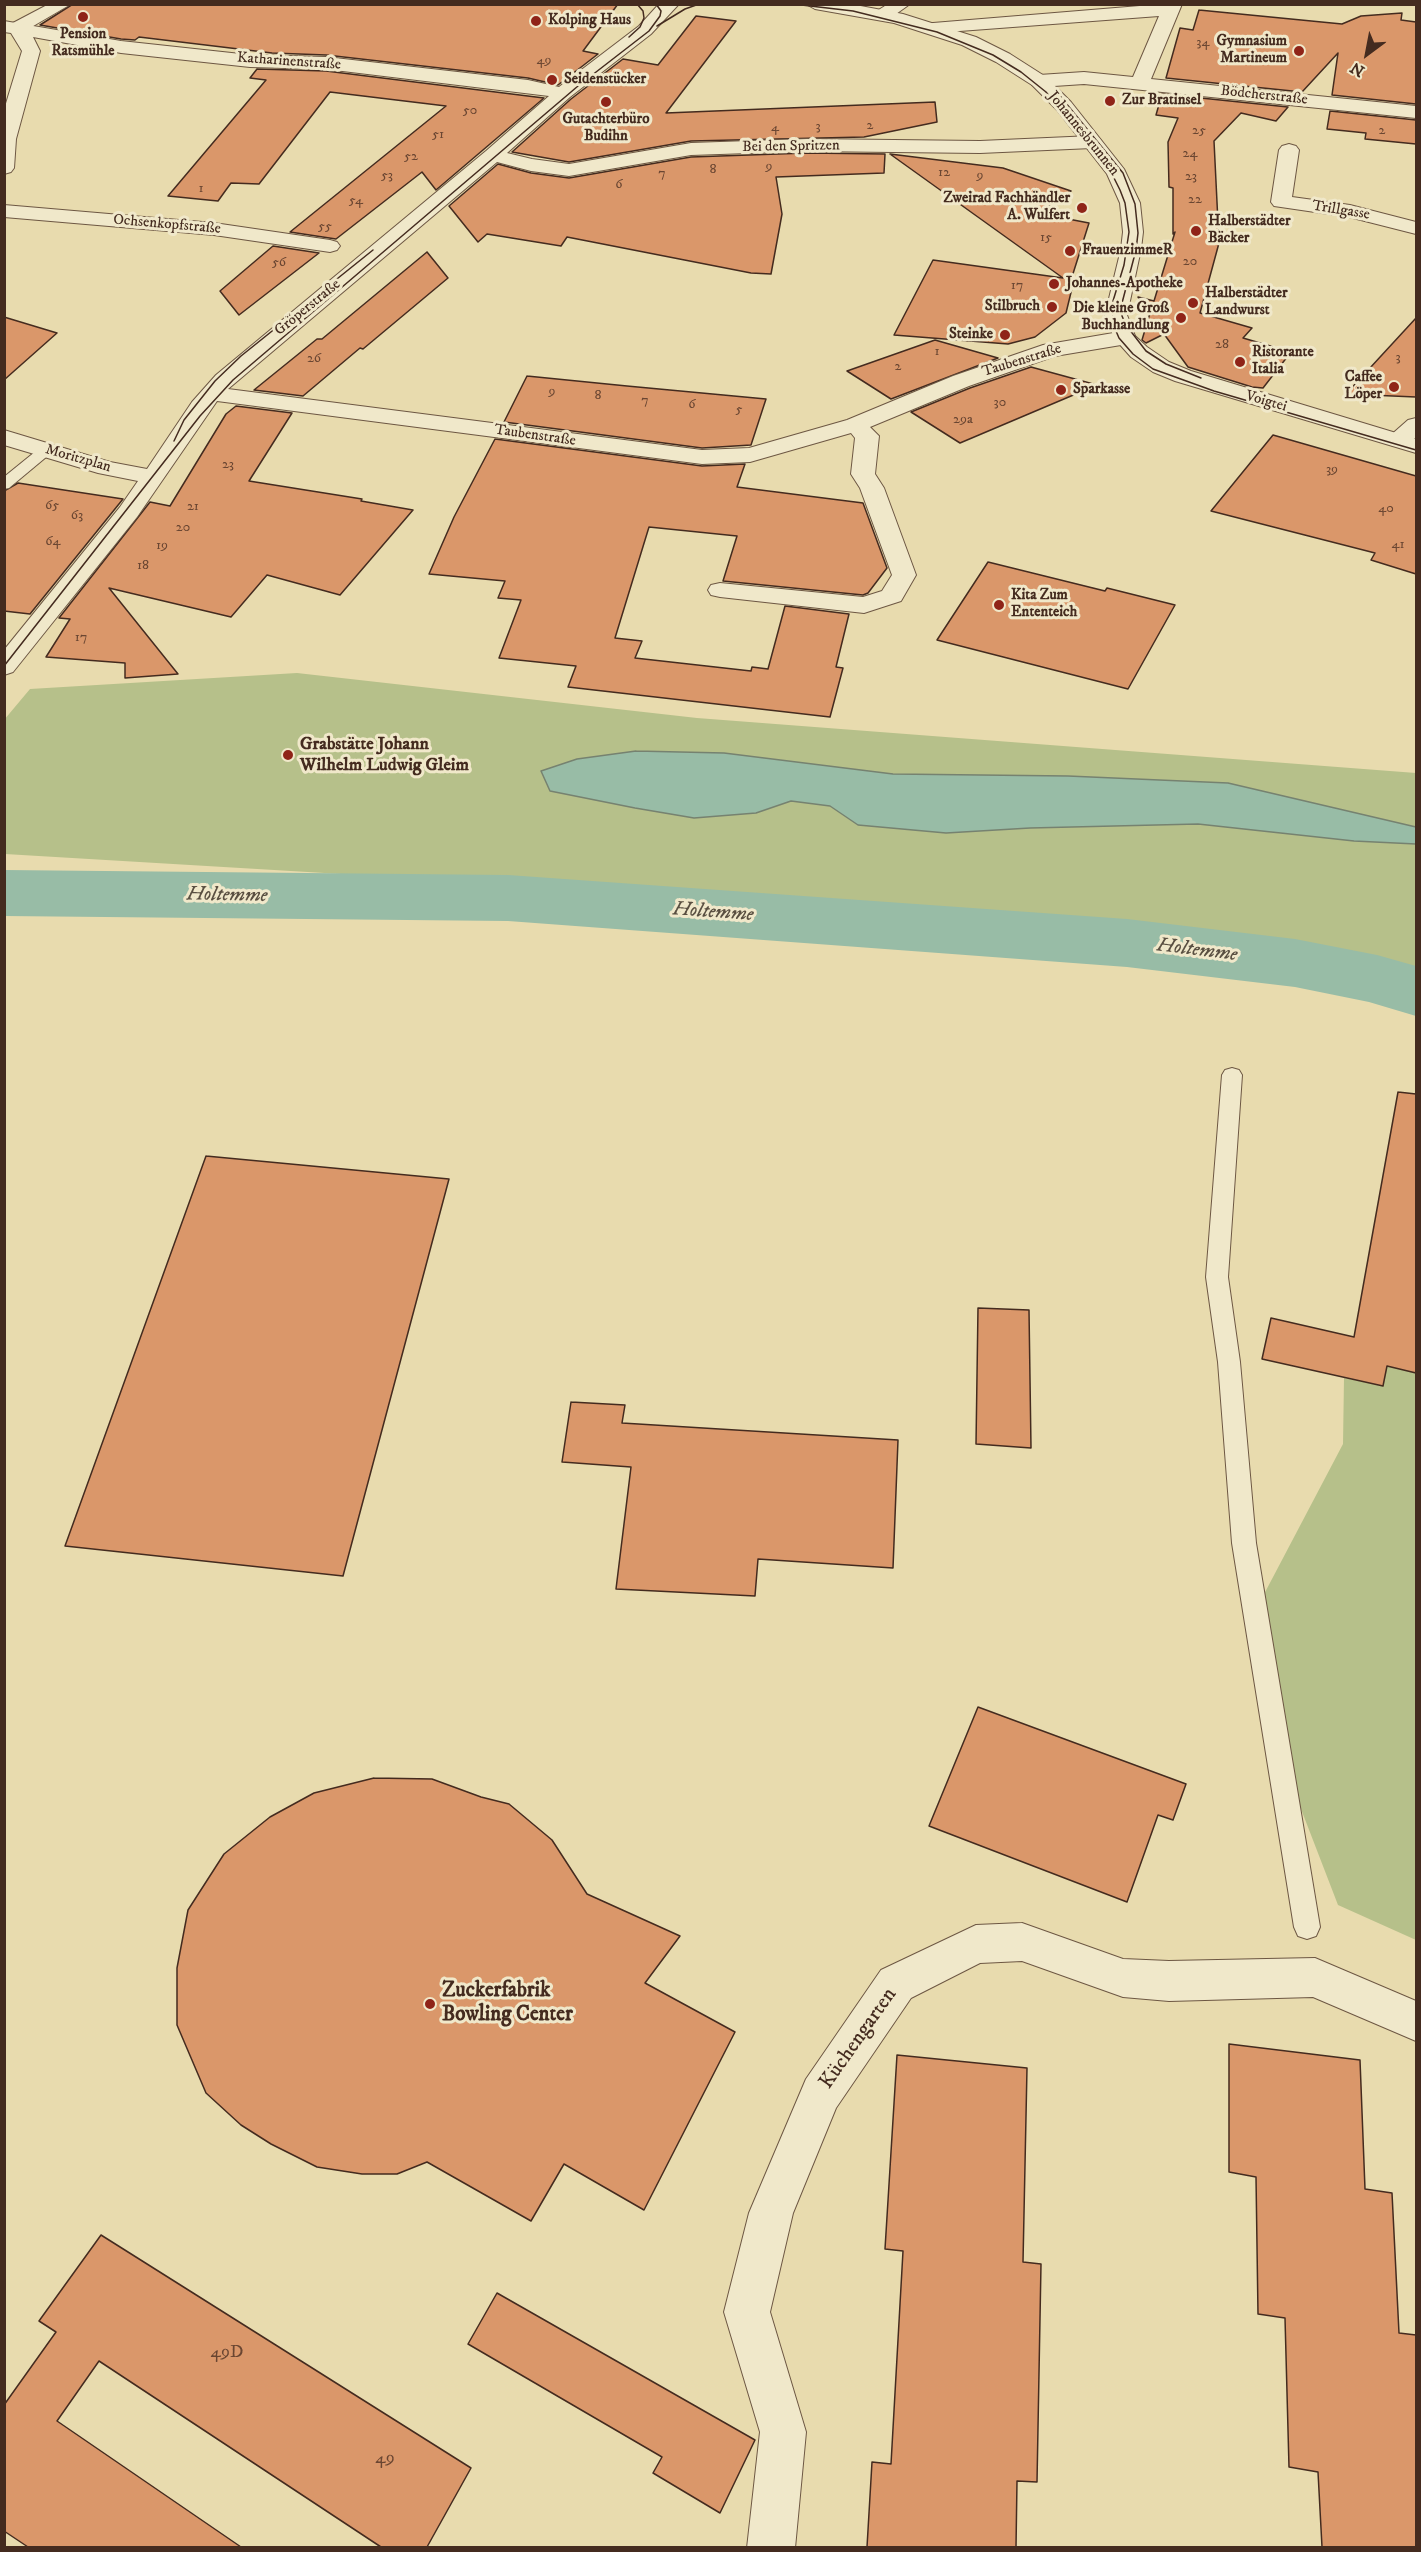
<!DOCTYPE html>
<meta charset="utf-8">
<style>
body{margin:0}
#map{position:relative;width:1421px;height:2552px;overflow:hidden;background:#e8dbae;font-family:"IM FELL DW Pica",serif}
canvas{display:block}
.frame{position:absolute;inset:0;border:6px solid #442b1f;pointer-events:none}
.north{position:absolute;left:1337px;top:24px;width:60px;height:60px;-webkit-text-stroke:4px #f0e8ca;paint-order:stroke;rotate:212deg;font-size:16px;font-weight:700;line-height:24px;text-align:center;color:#442b1f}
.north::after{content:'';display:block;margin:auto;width:21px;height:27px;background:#442b1f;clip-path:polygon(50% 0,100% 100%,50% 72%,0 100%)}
</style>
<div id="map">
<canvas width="1421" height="2552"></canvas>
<div class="frame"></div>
<div class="north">N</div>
</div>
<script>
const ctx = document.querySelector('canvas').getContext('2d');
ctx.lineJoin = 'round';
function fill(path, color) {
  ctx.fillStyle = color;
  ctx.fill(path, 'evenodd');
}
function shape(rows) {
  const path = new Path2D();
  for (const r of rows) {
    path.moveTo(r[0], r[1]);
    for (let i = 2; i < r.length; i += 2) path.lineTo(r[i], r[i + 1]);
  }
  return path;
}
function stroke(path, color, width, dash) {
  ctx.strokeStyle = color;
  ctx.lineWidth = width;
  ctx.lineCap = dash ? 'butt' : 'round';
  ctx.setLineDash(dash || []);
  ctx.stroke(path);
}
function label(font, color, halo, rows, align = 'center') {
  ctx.font = font + ' "IM FELL DW Pica",serif';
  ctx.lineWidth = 6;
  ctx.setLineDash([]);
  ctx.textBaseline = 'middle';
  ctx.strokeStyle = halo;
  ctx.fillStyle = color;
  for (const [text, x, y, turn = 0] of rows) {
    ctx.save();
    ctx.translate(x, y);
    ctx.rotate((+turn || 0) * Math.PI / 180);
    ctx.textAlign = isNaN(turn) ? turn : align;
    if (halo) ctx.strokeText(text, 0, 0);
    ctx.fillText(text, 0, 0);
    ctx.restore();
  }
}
const green = shape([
 [297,673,697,718,1416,773,1416,970,1312,945,1115,920,5,854,4,720,30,689],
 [1387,1366,1416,1373,1416,1940,1338,1905,1296,1796,1262,1598,1343,1444,1344,1378,1383,1386]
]);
const water = shape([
 [636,751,724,753,893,774,1068,776,1228,783,1416,827,1416,844,1354,841,1198,824,1030,828,946,833,858,825,830,806,791,801,756,813,694,818,635,808,550,791,541,771,577,759,636,751]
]);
const river = shape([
 [4,870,508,875,1127,919,1295,939,1377,955,1416,966,1416,1016,1369,1002,1295,987,1127,967,508,921,4,916,4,870]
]);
const building = shape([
 [73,4,618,4,583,51,598,54,558,85,528,78,326,55,272,53,139,37,135,40,121,39,40,25,73,4],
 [1199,10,1342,24,1361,16,1402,13,1401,20,1416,22,1416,104,1332,95,1338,53,1302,92,1166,78,1180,28,1193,30,1199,10],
 [696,16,736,21,666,113,935,102,937,122,864,137,691,141,569,162,512,152,571,99,623,59,658,65,696,16],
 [257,69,326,71,544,98,436,190,422,172,336,239,290,232,446,106,330,92,259,184,231,183,218,201,168,196,266,80,250,78,257,69],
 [1162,94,1288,107,1276,121,1241,113,1214,141,1219,243,1200,313,1252,328,1243,338,1291,352,1263,388,1252,387,1188,367,1164,334,1146,343,1142,340,1150,313,1138,297,1154,301,1175,232,1173,234,1173,188,1169,187,1168,142,1178,118,1156,115,1162,94],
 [1330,111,1416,120,1416,144,1365,139,1366,133,1327,129,1330,111],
 [807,153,885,154,884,173,776,177,782,214,771,274,751,273,567,237,561,246,487,234,478,242,449,206,498,164,531,173,569,178,691,157,807,153],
 [890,154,1003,168,1071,191,1037,213,1089,223,1071,280,1074,280,1066,313,1035,337,1008,344,894,335,933,260,1063,278,890,154],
 [273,246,319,253,239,315,220,291,273,246],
 [427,252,448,278,363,349,360,348,303,396,254,390,317,339,322,339,427,252],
 [4,317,57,333,4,380,4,317],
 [1416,318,1416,397,1346,394,1416,318],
 [935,340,998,358,891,399,847,371,935,340],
 [1031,367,1097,385,960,443,911,412,970,388,1031,367],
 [527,376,627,386,766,399,751,445,702,448,504,422,527,376],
 [236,406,292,413,249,481,362,499,361,501,413,510,340,595,267,575,231,617,109,588,178,674,125,678,125,663,46,657,70,619,59,618,150,502,170,506,226,414,236,406],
 [1273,435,1416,476,1416,574,1371,560,1375,553,1211,511,1273,435],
 [495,439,702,466,745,464,737,487,863,503,887,568,868,593,863,595,723,581,737,536,649,527,615,638,642,641,635,658,751,671,752,667,768,669,785,606,849,614,836,667,843,668,830,717,568,687,576,666,499,658,521,600,498,598,505,581,429,574,454,517,495,439],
 [18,483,123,499,30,614,4,611,4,491,18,483],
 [988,562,1105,591,1107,588,1175,605,1128,689,937,640,988,562],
 [1398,1092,1416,1094,1416,1373,1387,1366,1383,1386,1262,1359,1271,1318,1354,1337,1398,1092],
 [206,1156,449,1179,343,1576,65,1546,206,1156],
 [978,1308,1029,1310,1031,1448,976,1444,978,1308],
 [571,1402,625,1405,622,1423,898,1440,893,1568,758,1559,755,1596,616,1589,631,1467,562,1462,571,1402],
 [978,1707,1186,1784,1173,1820,1158,1815,1127,1902,929,1826,978,1707],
 [374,1778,432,1779,481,1797,509,1804,552,1840,587,1894,680,1936,645,1983,735,2032,644,2210,564,2164,531,2221,427,2162,397,2174,362,2174,317,2167,271,2144,241,2125,206,2093,177,2025,177,1968,188,1910,224,1854,270,1817,314,1793,374,1778],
 [1229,2044,1360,2060,1365,2189,1392,2193,1399,2333,1416,2335,1416,2547,1322,2547,1318,2472,1289,2467,1285,2318,1258,2314,1256,2177,1229,2172,1229,2044],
 [897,2055,1027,2068,1023,2262,1041,2264,1037,2482,1017,2481,1016,2547,867,2547,872,2462,891,2464,903,2251,885,2249,897,2055],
 [101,2235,471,2468,427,2547,381,2547,99,2361,57,2421,241,2547,28,2547,4,2531,4,2405,56,2332,39,2321,101,2235],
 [497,2293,755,2440,720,2513,653,2473,662,2457,468,2344,497,2293]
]);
const service = shape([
 [46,446,53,450,51,453,9,488,4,489,4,477,41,447,46,446],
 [1232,1068,1239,1070,1242,1075,1228,1277,1240,1362,1256,1543,1320,1927,1316,1936,1307,1939,1298,1936,1294,1927,1232,1543,1218,1362,1206,1277,1222,1075,1225,1070,1232,1068]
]);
const pedestrian = shape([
 [49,4,71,4,23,32,17,33,11,32,8,28,11,24,49,4]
]);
const minor = shape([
 [659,4,679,4,651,34,570,97,507,153,532,159,569,164,691,143,807,139,980,141,1092,136,1099,138,1102,142,1099,146,1092,148,980,153,807,151,691,155,569,176,531,171,497,162,228,389,702,450,749,448,847,420,953,376,1043,345,1125,331,1133,333,1136,338,1133,343,1055,356,969,386,870,427,879,436,875,474,884,488,916,575,901,601,864,613,720,597,711,595,708,590,711,585,720,583,863,597,882,591,892,575,860,488,851,474,855,438,851,433,750,462,702,464,217,401,137,517,13,672,4,675,4,650,120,507,138,481,98,473,4,445,4,430,110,462,147,469,192,402,216,375,486,151,549,96,326,69,250,67,121,53,33,37,40,51,16,139,14,168,11,172,4,174,4,110,22,51,11,33,4,32,4,21,121,41,250,55,326,57,528,80,559,87,639,26,659,4],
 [888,4,910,4,889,19,877,19,874,15,877,11,888,4],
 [1164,4,1182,4,1151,79,1416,106,1416,118,1084,84,1039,87,1032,85,1030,81,1032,77,1039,75,1084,72,1133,77,1159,16,933,33,927,32,924,28,927,24,933,23,1164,4],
 [1289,144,1296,146,1299,150,1292,197,1350,205,1416,222,1416,234,1349,217,1274,206,1271,202,1279,150,1282,146,1289,144],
 [4,205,214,223,330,240,337,242,340,246,337,250,330,252,214,235,4,217,4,205],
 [1416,418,1416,437,1407,445,1399,447,1391,445,1387,440,1391,435,1408,420,1416,418],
 [1022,1923,1123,1959,1169,1961,1315,1958,1416,2001,1416,2041,1313,1997,1169,2001,1123,1997,1022,1961,980,1963,911,1998,836,2108,793,2213,770,2312,806,2432,795,2548,747,2548,760,2432,724,2312,749,2213,806,2079,881,1970,976,1925,1022,1923]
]);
const tertiary = shape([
 [806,4,850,4,903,14,976,37,1010,54,1046,77,1071,102,1124,169,1140,203,1143,232,1141,249,1127,315,1135,336,1147,347,1169,362,1191,371,1416,439,1416,453,1175,381,1153,372,1131,357,1114,338,1105,315,1121,249,1123,232,1120,203,1107,174,1057,110,1032,85,996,62,962,45,894,23,815,9,806,4]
]);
const tram = shape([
 [793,4,853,11,937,32,993,55,1021,72,1046,92,1112,174,1120,190,1125,203,1129,232,1124,265,1113,301,1113,324,1119,338,1133,354,1153,369,1214,391,1416,450],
 [657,26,685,9,699,4],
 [629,37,640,27,644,18,643,11,637,4],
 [1056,91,1123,173,1135,204,1138,233,1136,250,1122,303,1122,316,1126,325,1146,351,1166,364,1201,378],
 [174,441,184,420,215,381,241,356,373,250],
 [4,666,200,416,233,380,578,86,649,31,660,16,661,11,656,4]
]);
const markers = [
 [83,17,6,"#8f2418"],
 [536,21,6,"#8f2418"],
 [1299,51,6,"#8f2418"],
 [552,80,6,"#8f2418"],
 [1110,101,6,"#8f2418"],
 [606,102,6,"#8f2418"],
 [1082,208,6,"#8f2418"],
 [1196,231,6,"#8f2418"],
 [1070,251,6,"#8f2418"],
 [1054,284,6,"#8f2418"],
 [1193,303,6,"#8f2418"],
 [1052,307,6,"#8f2418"],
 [1181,318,6,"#8f2418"],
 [1005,335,6,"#8f2418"],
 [1240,362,6,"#8f2418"],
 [1394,387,6,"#8f2418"],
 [1061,390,6,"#8f2418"],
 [999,605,6,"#8f2418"],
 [288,755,6,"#8f2418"],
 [430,2004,6,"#8f2418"]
];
const farNumbernames = [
 ["34",1203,43],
 ["49",544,61],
 ["50",470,111],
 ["2",870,126],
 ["3",818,127],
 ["4",775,128],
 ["25",1199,131],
 ["2",1382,131],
 ["51",438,135],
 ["24",1190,154],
 ["52",411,157],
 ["9",769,167],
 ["8",713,170],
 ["12",944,173],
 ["7",662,174],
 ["53",387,176],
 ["9",980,176],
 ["23",1191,177],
 ["6",619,185],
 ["1",201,189],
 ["22",1195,200],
 ["54",356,201],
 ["55",325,227],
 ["15",1046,238],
 ["20",1190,262],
 ["56",279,263],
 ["17",1017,286],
 ["28",1222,345],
 ["1",937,352],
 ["3",1398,358],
 ["26",314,359],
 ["2",898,367],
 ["9",552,392],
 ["8",598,396],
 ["7",645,401],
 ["30",1000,403],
 ["6",692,405],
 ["5",739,410],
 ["29a",963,420],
 ["23",228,465],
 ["39",1332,470],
 ["65",52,506],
 ["21",193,507],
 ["40",1386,509],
 ["63",77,516],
 ["20",183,528],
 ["64",53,542],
 ["41",1398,545],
 ["19",162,546],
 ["18",143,566],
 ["17",81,638]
];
const farPoinames = [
 ["Kolping Haus",548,21],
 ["Pension",83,35,"center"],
 ["Ratsmühle",83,52,"center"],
 ["Gymnasium",1287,42,"right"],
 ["Martineum",1287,59,"right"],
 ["Seidenstücker",564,80],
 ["Zur Bratinsel",1122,101],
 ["Gutachterbüro",606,120,"center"],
 ["Budihn",606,137,"center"],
 ["Zweirad Fachhändler",1070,199,"right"],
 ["A. Wulfert",1070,216,"right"],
 ["Halberstädter",1208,222],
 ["Bäcker",1208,239],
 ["FrauenzimmeR",1082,251],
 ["Johannes-Apotheke",1066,284],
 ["Halberstädter",1205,294],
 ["Landwurst",1205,311],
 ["Stilbruch",1040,307,"right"],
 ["Die kleine Groß",1169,309,"right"],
 ["Buchhandlung",1169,326,"right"],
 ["Steinke",993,335,"right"],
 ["Ristorante",1252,353],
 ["Italia",1252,370],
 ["Caffee",1382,378,"right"],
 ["Löper",1382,395,"right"],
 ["Sparkasse",1073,390],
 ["Kita Zum",1011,596],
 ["Ententeich",1011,613]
];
const farStreetnames = [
 ["Katharinenstraße",289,62,4],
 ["Bödcherstraße",1264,96,6],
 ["Johannesbrunnen",1083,134,51],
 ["Bei den Spritzen",791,147,-1],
 ["Trillgasse",1341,211,9],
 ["Ochsenkopfstraße",167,225,5],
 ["Gröperstraße",308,308,-39],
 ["Taubenstraße",1022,361,-17],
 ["Voigtei",1266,402,16],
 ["Taubenstraße",535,436,8],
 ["Moritzplan",78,459,16]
];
const poiNames = [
 ["Grabstätte Johann",300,745],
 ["Wilhelm Ludwig Gleim",300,766]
];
const nearNumbernames = [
 ["49D",227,2353],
 ["49",385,2459]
];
const waterNames = [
 ["Holtemme",227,896,1],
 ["Holtemme",713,913,4],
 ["Holtemme",1197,951,7]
];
const nearPoinames = [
 ["Zuckerfabrik",442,1992],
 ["Bowling Center",442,2016]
];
const nearStreetnames = [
 ["Küchengarten",859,2039,-55]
];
fill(green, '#b6c08a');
fill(water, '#98bca6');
stroke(water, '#768270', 1.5);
fill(river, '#98bca6');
fill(building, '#da976a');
stroke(building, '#442b1f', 1.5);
stroke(service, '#6d5743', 2);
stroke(pedestrian, '#6d5743', 2);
stroke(minor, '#6d5743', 2);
stroke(tertiary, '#6d5743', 2);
fill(service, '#f0e8ca');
fill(pedestrian, '#f0e8ca');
fill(minor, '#f0e8ca');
fill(tertiary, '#f0e8ca');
stroke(tram, '#442b1f', 1.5);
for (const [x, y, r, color] of markers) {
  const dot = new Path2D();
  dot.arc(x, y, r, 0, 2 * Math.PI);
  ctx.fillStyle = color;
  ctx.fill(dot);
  stroke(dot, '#f0e8ca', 2);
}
label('14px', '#6a4632', null, farNumbernames);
label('bold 15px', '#442b1f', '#f0e8ca', farPoinames, 'left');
label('15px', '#442b1f', '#f0e8ca', farStreetnames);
label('bold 18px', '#442b1f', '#f0e8ca', poiNames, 'left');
label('18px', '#6a4632', null, nearNumbernames);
label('italic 20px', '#594f41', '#f0e8ca', waterNames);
label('bold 21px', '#442b1f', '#f0e8ca', nearPoinames, 'left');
label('21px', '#442b1f', '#f0e8ca', nearStreetnames);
</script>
